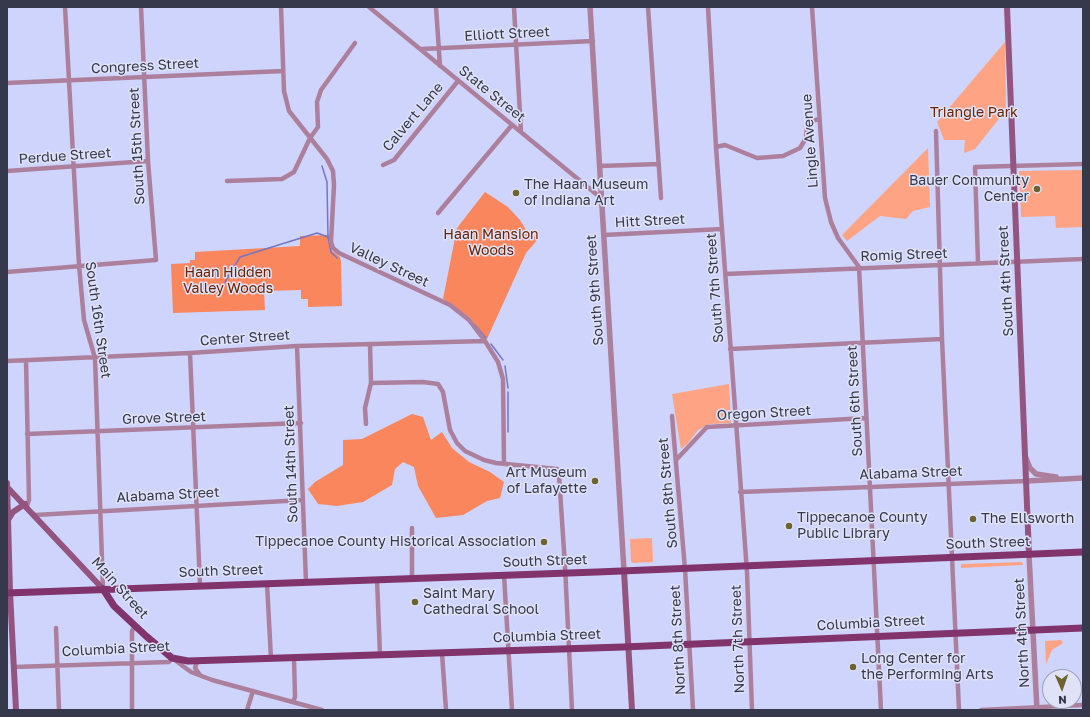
<!DOCTYPE html>
<style>
body{margin:0}
#map{position:relative;width:1090px;height:717px;overflow:hidden;background:#cfd4fc;font-family:"Golos Text",sans-serif}
canvas{display:block}
.frame{position:absolute;inset:0;border:8px solid #36384c;pointer-events:none}
.north{position:absolute;left:1042px;top:669px;width:40px;height:40px;box-sizing:border-box;background:#e0e3f7;border:1px solid #9c9fb3;border-radius:50%;rotate:178deg;font-size:11px;font-weight:700;line-height:16px;text-align:center;color:#36384c}
.north::after{content:'';display:block;margin:auto;width:14px;height:18px;background:#6c6330;clip-path:polygon(50% 0,100% 100%,50% 72%,0 100%)}
</style>
<div id="map">
<canvas width="1090" height="717"></canvas>
<div class="frame"></div>
<div class="north">N</div>
</div>
<script>
const ctx = document.querySelector('canvas').getContext('2d');
ctx.lineJoin = 'round';
function fill(path, color) {
  ctx.fillStyle = color;
  ctx.fill(path, 'evenodd');
}
function shape(rows) {
  const path = new Path2D();
  for (const r of rows) {
    path.moveTo(r[0], r[1]);
    for (let i = 2; i < r.length; i += 2) path.lineTo(r[i], r[i + 1]);
  }
  return path;
}
function stroke(path, color, width, dash) {
  ctx.strokeStyle = color;
  ctx.lineWidth = width;
  ctx.lineCap = dash ? 'butt' : 'round';
  ctx.setLineDash(dash || []);
  ctx.stroke(path);
}
function label(font, color, halo, rows, align = 'center') {
  ctx.font = font + ' "Golos Text",sans-serif';
  ctx.lineWidth = 3;
  ctx.setLineDash([]);
  ctx.textBaseline = 'middle';
  ctx.strokeStyle = halo;
  ctx.fillStyle = color;
  for (const [text, x, y, turn = 0] of rows) {
    ctx.save();
    ctx.translate(x, y);
    ctx.rotate((+turn || 0) * Math.PI / 180);
    ctx.textAlign = isNaN(turn) ? turn : align;
    if (halo) ctx.strokeText(text, 0, 0);
    ctx.fillText(text, 0, 0);
    ctx.restore();
  }
}
const green = shape([
 [1005,42,1006,110,975,149,964,153,965,140,944,140,937,122],
 [928,148,930,207,913,211,906,219,880,216,847,241,842,235],
 [1083,170,1083,227,1056,228,1055,216,1021,217,1019,171],
 [729,384,731,423,709,424,698,430,688,443,681,449,672,394],
 [652,538,653,562,633,563,631,561,630,539],
 [1022,562,1023,565,961,568,961,564],
 [1061,640,1063,643,1052,650,1046,664,1045,641]
]);
const forest = shape([
 [485,192,508,207,520,220,526,230,538,239,526,253,487,339,469,317,443,299,457,228],
 [329,235,331,250,340,257,341,262,342,306,308,307,308,299,301,299,301,290,264,291,265,310,173,313,171,264,190,263,190,260,195,260,195,252,300,246,300,236],
 [412,414,423,417,431,440,442,432,452,448,469,462,490,472,504,482,500,498,487,501,463,515,436,518,418,486,414,467,403,462,395,469,392,485,363,502,337,506,318,504,308,489,315,482,343,465,343,440,362,439]
]);
const stream = shape([
 [322,166,327,182,328,237],
 [225,282,240,257,317,233,328,237,331,252,337,258],
 [475,325,486,338],
 [491,344,503,360],
 [505,366,508,388],
 [508,432,508,392]
]);
const minor = shape([
 [65,7,79,265,84,320,95,358,103,589],
 [281,7,284,91,289,111,327,159,333,171,334,185,331,242,333,248,339,253,450,305,469,320,485,341,498,362,503,379,504,464],
 [369,7,601,198],
 [436,7,440,66],
 [514,7,521,132],
 [648,7,661,198],
 [708,7,716,147,747,572,752,710],
 [812,7,825,198,831,222,838,238,859,267,881,710],
 [422,49,593,41],
 [7,83,283,71],
 [936,131,942,339,959,710],
 [716,147,725,145,757,158,783,156,800,148,806,138,807,127,812,121,819,119],
 [383,165,394,160,458,81],
 [600,166,659,164],
 [7,171,148,161],
 [227,181,282,179,294,172,310,138,318,127,317,102,321,90,355,43],
 [438,213,512,125],
 [604,235,722,229],
 [978,263,975,167,1083,164],
 [7,272,156,260,148,161,141,7],
 [726,274,1083,259],
 [297,346,306,582],
 [730,349,942,339],
 [190,353,200,585],
 [26,360,29,500,27,506],
 [7,361,190,353,297,346,485,341],
 [371,383,423,382,438,384,443,392,450,430,457,443,465,451,484,460,496,463,557,469,559,475,565,566,572,710],
 [672,416,685,569,693,710],
 [366,424,365,408,371,383,370,344],
 [27,434,301,423],
 [676,460,707,427,866,418],
 [740,492,1027,481],
 [35,515,303,500],
 [504,575,512,710],
 [412,578,412,528],
 [377,579,380,655],
 [267,583,271,659],
 [56,628,59,710],
 [442,653,446,710],
 [197,662,195,668,200,675],
 [14,667,169,662,172,658,191,672,212,680,322,710],
 [293,702,295,697,294,658],
 [132,710,132,631,135,626],
 [247,710,253,691],
 [981,710,1083,705]
]);
const tertiary = shape([
 [590,7,624,571],
 [1026,458,1030,468,1036,474,1056,477],
 [1027,481,1083,478],
 [1029,555,1037,710]
]);
const secondary = shape([
 [1007,7,1029,555],
 [7,483,10,592,16,710],
 [7,487,103,589],
 [8,520,13,512,25,504],
 [624,571,632,710]
]);
const primary = shape([
 [103,589,114,606,146,636,172,658,188,661,623,647,1083,628],
 [7,593,597,572,1083,552]
]);
const markers = [
 [1037,189,4,"#6c6330"],
 [516,193,4,"#6c6330"],
 [595,481,4,"#6c6330"],
 [973,519,4,"#6c6330"],
 [789,526,4,"#6c6330"],
 [544,542,4,"#6c6330"],
 [415,602,4,"#6c6330"],
 [853,667,4,"#6c6330"]
];
const streetNames = [
 ["Elliott Street",507,34,-3],
 ["Congress Street",145,66,-3],
 ["State Street",492,94,39],
 ["Calvert Lane",413,117,-50],
 ["Lingle Avenue",810,141,-94],
 ["South 15th Street",137,146,-93],
 ["Perdue Street",65,156,-4],
 ["Hitt Street",650,221,-3],
 ["Romig Street",904,255,-2],
 ["Valley Street",389,265,25],
 ["South 4th Street",1006,281,-93],
 ["South 7th Street",715,288,-94],
 ["South 9th Street",595,290,-94],
 ["South 16th Street",98,320,82],
 ["Center Street",245,338,-4],
 ["South 6th Street",855,401,-93],
 ["Oregon Street",764,413,-3],
 ["Grove Street",164,418,-2],
 ["South 14th Street",291,464,-92],
 ["Alabama Street",911,473,-2],
 ["South 8th Street",668,493,-95],
 ["Alabama Street",168,495,-3],
 ["South Street",988,543,-2],
 ["South Street",545,561,-2],
 ["South Street",221,571,-2],
 ["Main Street",120,588,48],
 ["Columbia Street",871,623,-3],
 ["North 4th Street",1022,633,-93],
 ["Columbia Street",547,636,-2],
 ["North 7th Street",738,639,-92],
 ["North 8th Street",678,640,-93],
 ["Columbia Street",116,649,-3]
];
const parkNames = [
 ["Triangle Park",974,113],
 ["Haan Mansion",491,235],
 ["Woods",491,251],
 ["Haan Hidden",228,273],
 ["Valley Woods",228,289]
];
const poiNames = [
 ["Bauer Community",1029,181,"right"],
 ["Center",1029,197,"right"],
 ["The Haan Museum",524,185],
 ["of Indiana Art",524,201],
 ["Art Museum",587,473,"right"],
 ["of Lafayette",587,489,"right"],
 ["Tippecanoe County",797,518],
 ["Public Library",797,534],
 ["The Ellsworth",981,519],
 ["Tippecanoe County Historical Association",536,542,"right"],
 ["Saint Mary",423,594],
 ["Cathedral School",423,610],
 ["Long Center for",861,659],
 ["the Performing Arts",861,675]
];
fill(green, '#fea383');
fill(forest, '#f9865c');
stroke(stream, '#7376c5', 1.5);
stroke(minor, '#ac809d', 4.5);
stroke(tertiary, '#ac809d', 5.5);
stroke(secondary, '#945480', 6);
stroke(primary, '#81336b', 7);
for (const [x, y, r, color] of markers) {
  const dot = new Path2D();
  dot.arc(x, y, r, 0, 2 * Math.PI);
  ctx.fillStyle = color;
  ctx.fill(dot);
  stroke(dot, '#e0e3f7', 1.5);
}
label('14px', '#36384c', '#e0e3f7', streetNames);
label('14px', '#6a2304', '#e0e3f7', parkNames);
label('14px', '#36384c', '#e0e3f7', poiNames, 'left');
</script>
